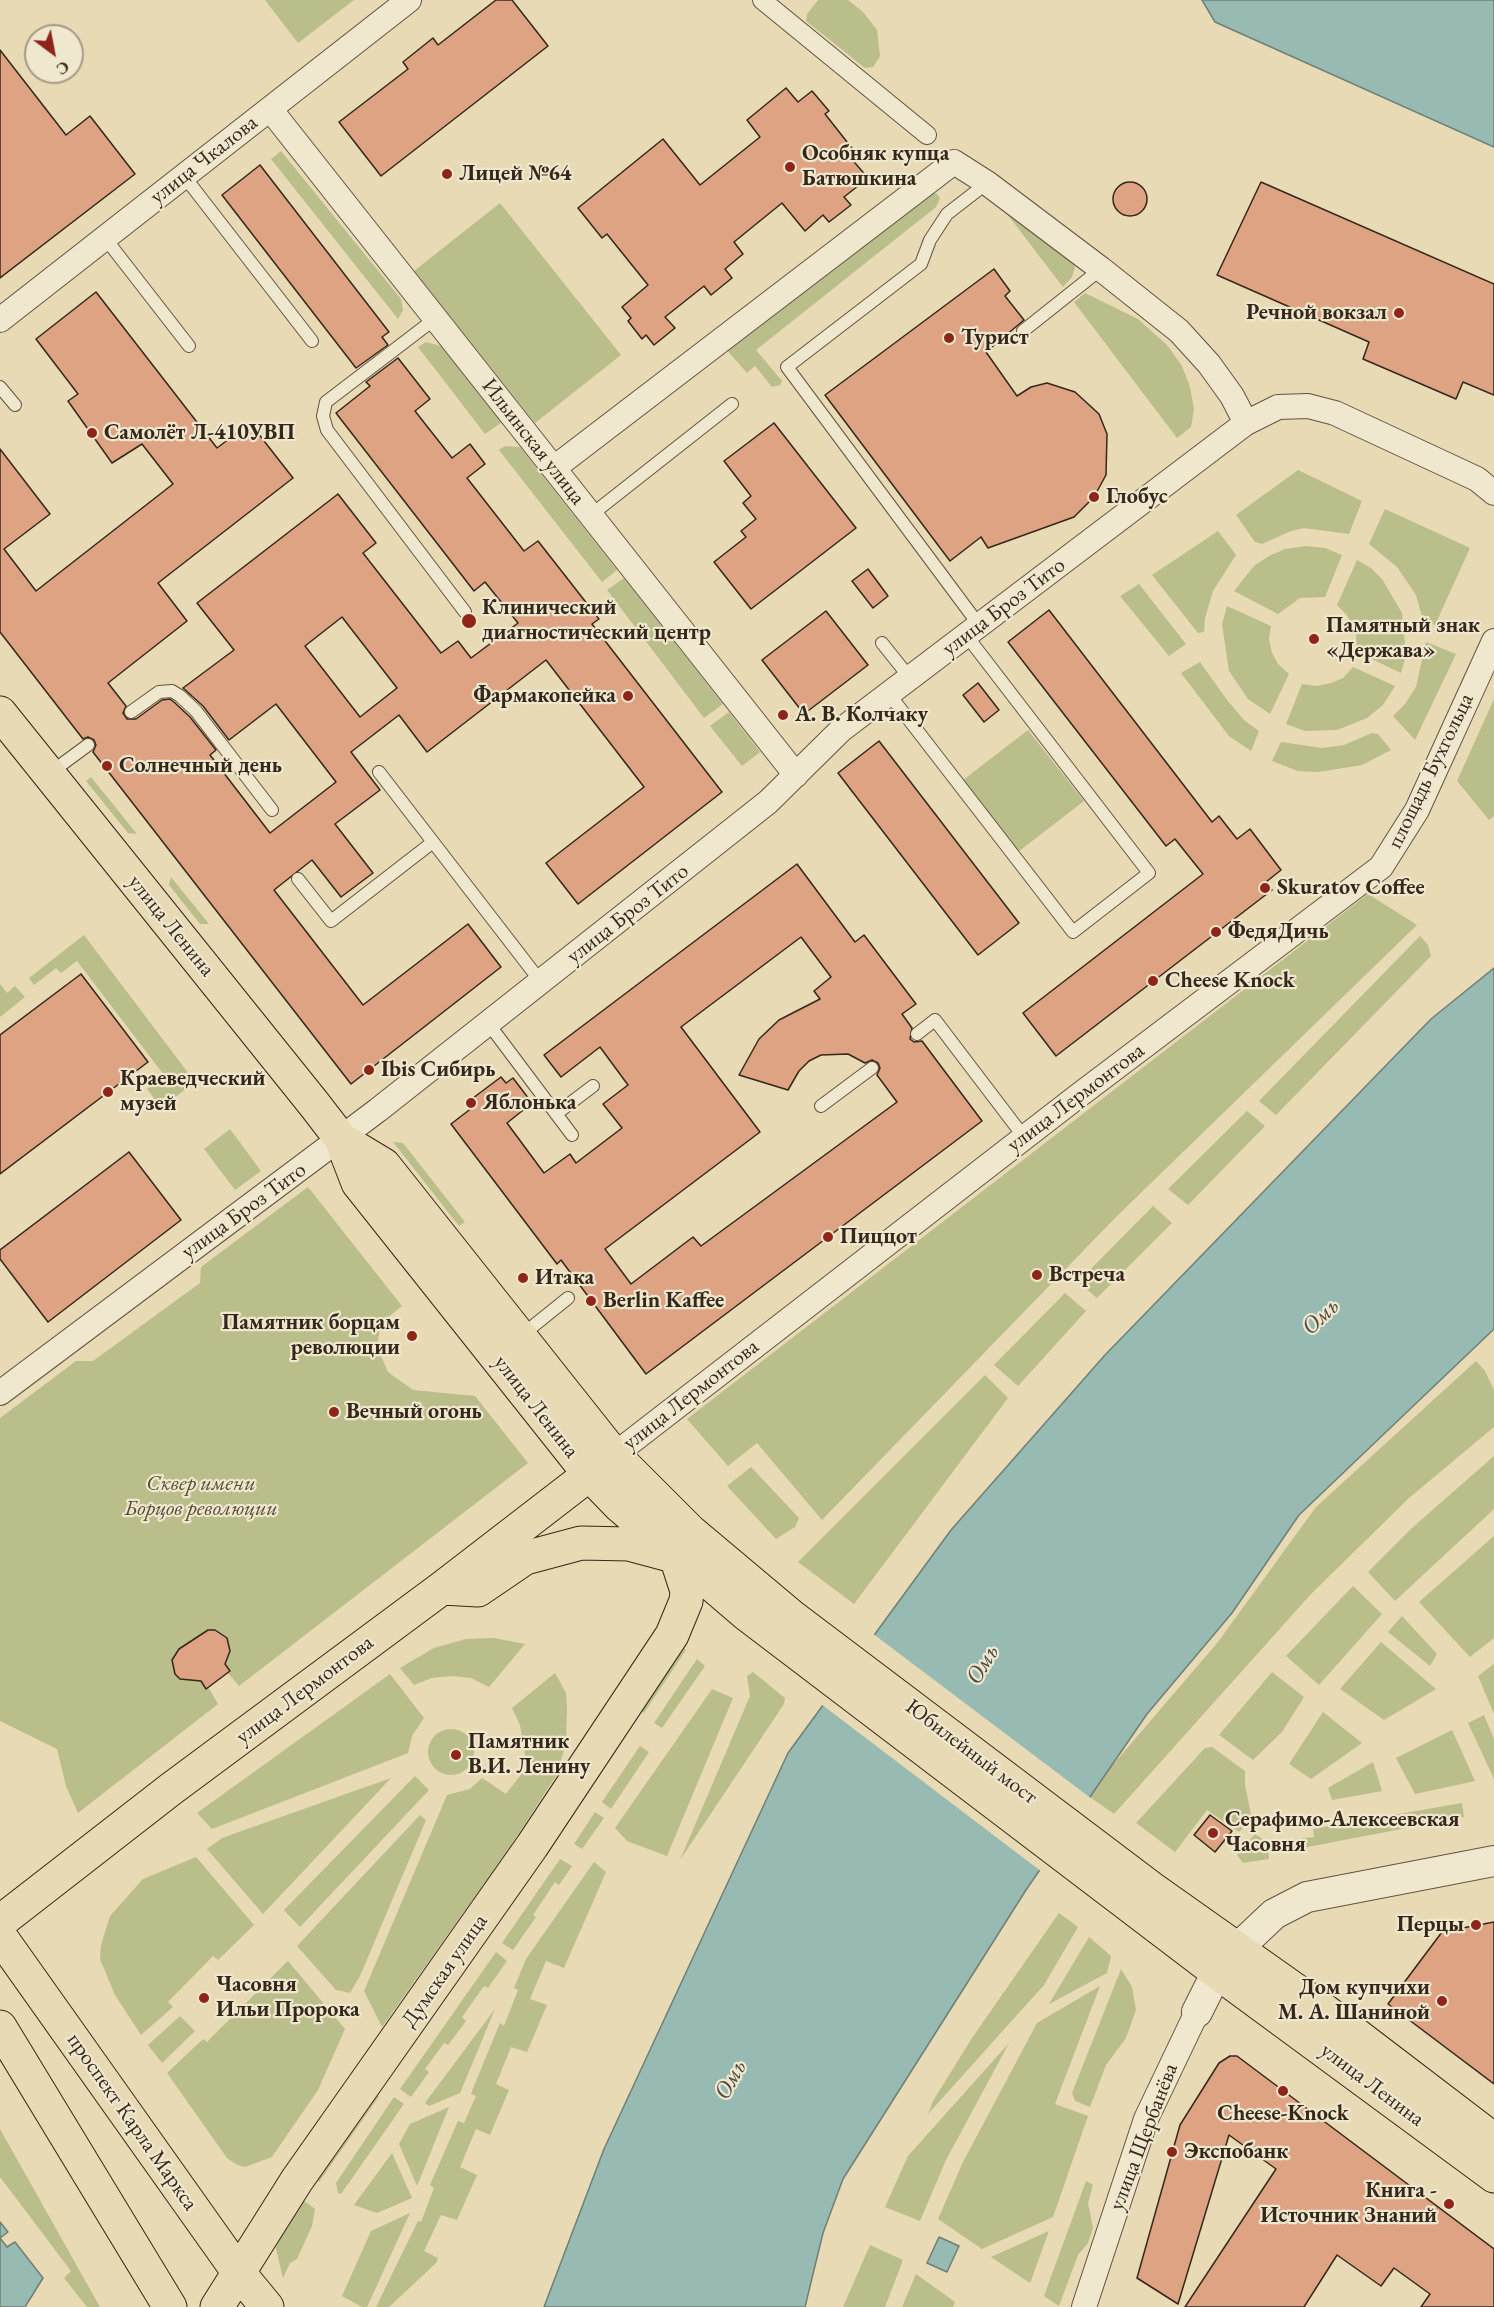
<!DOCTYPE html>
<meta charset="utf-8">
<style>
body{margin:0}
#map{position:relative;width:1494px;height:2307px;overflow:hidden;background:#e7dab4;font-family:"EB Garamond",serif}
canvas{display:block}
.north{position:absolute;left:24px;top:24px;width:60px;height:60px;box-sizing:border-box;background:#efe7ce;border:2px solid #a59a86;border-radius:50%;rotate:148deg;font-size:16px;font-weight:700;line-height:24px;text-align:center;color:#36271b}
.north::after{content:'';display:block;margin:auto;width:21px;height:27px;background:#8f2418;clip-path:polygon(50% 0,100% 100%,50% 72%,0 100%)}
</style>
<div id="map">
<canvas width="1494" height="2307"></canvas>
<div class="north">С</div>
</div>
<script>
const ctx = document.querySelector('canvas').getContext('2d');
ctx.lineJoin = 'round';
function fill(path, color) {
  ctx.fillStyle = color;
  ctx.fill(path, 'evenodd');
}
function shape(rows) {
  const path = new Path2D();
  for (const r of rows) {
    if (r.length === 3) {
      path.moveTo(r[0] + r[2], r[1]);
      path.arc(r[0], r[1], r[2], 0, 2 * Math.PI);
      continue;
    }
    path.moveTo(r[0], r[1]);
    for (let i = 2; i < r.length; i += 2) path.lineTo(r[i], r[i + 1]);
  }
  return path;
}
function stroke(path, color, width, dash) {
  ctx.strokeStyle = color;
  ctx.lineWidth = width;
  ctx.lineCap = dash ? 'butt' : 'round';
  ctx.setLineDash(dash || []);
  ctx.stroke(path);
}
function label(font, color, halo, rows, align = 'center') {
  ctx.font = font + ' "EB Garamond",serif';
  ctx.lineWidth = 4.5;
  ctx.setLineDash([]);
  ctx.textBaseline = 'middle';
  ctx.strokeStyle = halo;
  ctx.fillStyle = color;
  for (const [text, x, y, turn = 0] of rows) {
    ctx.save();
    ctx.translate(x, y);
    ctx.rotate((+turn || 0) * Math.PI / 180);
    ctx.textAlign = isNaN(turn) ? turn : align;
    if (halo) ctx.strokeText(text, 0, 0);
    ctx.fillText(text, 0, 0);
    ctx.restore();
  }
}
const green = shape([
 [265,0,354,0,298,43],
 [818,0,848,0,863,12,877,30,880,56,873,67,865,68,806,21,807,14],
 [281,151,401,299,403,310,398,319,271,159],
 [930,192,937,194,940,198,936,207,756,350,782,381,780,385,772,387,755,366,747,373,725,348],
 [500,203,621,355,535,423,414,271],
 [1004,210,1073,260,1075,267,1072,277,1063,287],
 [1085,293,1138,319,1167,345,1182,366,1190,387,1194,409,1191,427,1177,438,1074,302],
 [426,342,441,346,502,422,485,434,418,347],
 [505,446,520,447,617,570,602,582,499,450],
 [1298,470,1362,501,1349,534,1304,528,1291,531,1262,544,1255,542,1236,515],
 [1385,509,1470,548,1435,625,1423,620,1416,595,1397,567,1369,544],
 [1218,531,1236,555,1213,591,1205,618,1204,632,1198,633,1152,575],
 [1306,546,1325,548,1342,555,1325,597,1300,598,1278,614,1234,591,1254,566,1269,556,1285,549],
 [1357,560,1371,568,1382,579,1402,613,1406,655,1401,673,1357,652,1356,632,1347,615,1337,605],
 [624,578,723,704,704,718,607,590],
 [1139,584,1186,644,1169,656,1120,596],
 [1227,606,1271,626,1269,638,1272,653,1278,664,1289,674,1270,714,1248,699,1229,671,1222,624],
 [1426,642,1456,654,1415,740,1393,716,1405,704,1416,687],
 [1200,662,1227,700,1244,720,1259,731,1251,751,1229,736,1181,673],
 [1353,667,1395,686,1383,705,1367,718,1337,730,1305,731,1286,724,1302,684,1316,686,1331,683,1343,678],
 [1494,699,1494,816,1489,820,1457,781],
 [729,712,760,752,742,766,710,726],
 [1028,730,1084,801,1018,852,963,780],
 [1372,733,1378,734,1391,750,1362,765,1318,772,1298,771,1272,761,1281,742,1322,748,1344,745],
 [91,777,137,834,128,833,86,781],
 [171,877,209,924,200,924,169,885],
 [1368,894,1417,925,1116,1217,822,1520,757,1443,728,1466,687,1419],
 [84,935,195,1082,161,1108,147,1089,164,1075,77,961,61,973,56,968,34,985,29,978],
 [1420,936,1428,945,1431,956,1276,1115,1259,1101],
 [0,984,7,993,15,986,25,997,0,1017],
 [1247,1111,1265,1126,1188,1205,1168,1189],
 [230,1129,261,1171,235,1190,204,1149],
 [393,1142,403,1143,465,1222,459,1226],
 [308,1187,402,1306,381,1323,377,1347,388,1372,413,1390,475,1396,528,1463,239,1686,228,1673,208,1687,218,1704,78,1813,66,1786,57,1749,0,1721,0,1418,76,1361,93,1361,200,1283,201,1267],
 [1153,1206,1172,1223,1097,1298,1078,1282],
 [1065,1293,1086,1311,1018,1386,994,1365],
 [1476,1361,1485,1371,1494,1390,1494,1427,1409,1498,1311,1594,1114,1814,1087,1795,1218,1642,1316,1507],
 [985,1375,1008,1398,854,1604,798,1562],
 [1494,1456,1494,1509,1395,1601,1368,1572,1412,1528],
 [751,1467,799,1518,795,1527,776,1539,727,1486],
 [1494,1536,1494,1638,1470,1657,1419,1602],
 [1353,1586,1382,1614,1319,1685,1286,1656],
 [1402,1616,1437,1654,1430,1666,1388,1632],
 [494,1638,525,1644,489,1687,471,1678,452,1676,432,1678,414,1685,400,1668,434,1648,466,1639],
 [1381,1642,1436,1689,1384,1720,1340,1689],
 [681,1645,686,1650,644,1713,638,1709],
 [697,1659,705,1666,662,1728,654,1723],
 [1494,1664,1494,1714,1478,1676],
 [753,1672,785,1698,784,1704,680,1860,750,1696,747,1676],
 [1272,1672,1304,1697,1282,1732,1253,1760,1219,1735],
 [555,1673,566,1693,567,1707,566,1744,556,1776,508,1850,382,2027,364,1991,447,1795,470,1789,482,1778,506,1794,523,1772,525,1754,520,1725,512,1708],
 [390,1674,424,1718,412,1736,408,1753,212,1829,197,1813],
 [712,1689,733,1698,667,1856,627,1841,615,1828],
 [1323,1712,1362,1743,1311,1779,1289,1764],
 [1484,1715,1494,1739,1494,1779,1468,1723],
 [451,1752,23],
 [1452,1730,1475,1781,1415,1794,1396,1758],
 [640,1746,649,1752,611,1809,602,1802],
 [1212,1747,1245,1771,1245,1785,1252,1819,1239,1832,1207,1810,1175,1852,1136,1823,1205,1748],
 [1373,1762,1382,1791,1332,1800,1328,1788],
 [415,1776,429,1790,300,1927,284,1910],
 [391,1778,263,1914,207,1849,222,1838],
 [1462,1803,1464,1817,1292,1850,1291,1840,1314,1837,1313,1829],
 [595,1812,604,1818,582,1849,574,1844],
 [420,1815,426,1820,360,1976,350,1993,336,1990,297,1946],
 [1255,1834,1267,1842,1269,1859,1243,1863,1237,1855],
 [196,1857,254,1925,218,1960,213,1956,168,2002,173,2007,141,2035,115,1995,100,1959,101,1945,110,1916,143,1879],
 [560,1859,572,1866,559,1885,555,1882,533,1915,536,1917,513,1950,502,1943],
 [594,1862,606,1872,564,1968,546,1961,530,1999,547,2005,527,2052,511,2047,496,2084,509,2090,490,2135,476,2129,460,2167,477,2175,457,2220,441,2215,424,2251,438,2258,436,2263,389,2307,376,2307,418,2221,421,2222,434,2188,430,2185,458,2121,464,2123,476,2096,471,2094,474,2086,500,2023,504,2026,518,1990,514,1988,526,1959],
 [1059,1913,1078,1927,1044,1985,928,2114,933,2101,972,2038],
 [1089,1937,1111,1956,1107,1973,1049,2004],
 [496,1952,507,1961,488,1988,484,1986,462,2017,466,2021,448,2045,444,2043,425,2069,429,2072,411,2097,400,2089],
 [288,1961,345,2029,318,2090,272,2157,245,2167,237,2165,227,2158,167,2073,203,2039,207,2042],
 [1121,1969,1132,1987,1136,2010,1126,2038,1106,2065,1090,2107,1075,2101,1072,2093],
 [1100,1986,1055,2104,1088,2116,1053,2217,982,2249,938,2219,963,2162,1037,2023],
 [495,2009,460,2093,429,2106,425,2103],
 [180,2016,195,2031,162,2063,148,2045],
 [1009,2043,946,2160,920,2221,885,2207,908,2156],
 [380,2095,319,2182,313,2178,361,2106],
 [394,2097,404,2104,341,2194,338,2193,336,2183],
 [449,2107,417,2186,399,2144,410,2124],
 [0,2129,100,2307,87,2307,64,2278,71,2271,0,2177],
 [392,2153,412,2198,377,2213,354,2205],
 [1086,2181,1093,2185,1088,2203,1093,2228,1088,2243,1078,2255,1059,2306,1044,2296],
 [299,2197,315,2209,312,2226,297,2259,290,2263,283,2278,276,2249,277,2235],
 [410,2213,367,2307,362,2307,342,2296,371,2231],
 [1049,2231,1030,2283,991,2257],
 [870,2245,903,2260,885,2307,843,2307],
 [916,2274,955,2302,953,2307,902,2307]
]);
const water = shape([
 [1202,0,1494,0,1494,147,1215,22,1202,0],
 [1494,968,1494,1329,1299,1515,1232,1613,1147,1714,1026,1890,843,2179,823,2233,805,2307,544,2307,604,2149,788,1753,951,1530,1105,1355,1431,1019,1494,968],
 [0,2222,8,2232,0,2238,7,2247,15,2242,43,2278,25,2307,0,2307,0,2222],
 [939,2237,959,2246,947,2272,927,2263,939,2237]
]);
const pier = shape([
 [872,1633,1092,1799,1042,1872,821,1704]
]);
const building = shape([
 [496,0,512,0,548,46,381,176,339,122,408,69,403,62,433,38,438,45,496,0],
 [0,50,66,135,90,116,135,174,0,278,0,50],
 [786,88,798,102,812,91,829,111,825,114,855,152,849,156,868,178,844,197,851,205,829,222,823,215,805,231,782,203,734,242,743,254,725,269,732,278,711,295,704,286,665,317,675,328,654,345,646,335,642,339,628,321,631,318,622,307,648,285,607,234,602,238,578,208,663,139,700,185,760,137,747,120,786,88],
 [260,165,389,332,382,337,388,345,356,368,222,195,260,165],
 [1130,199,17],
 [1261,182,1494,284,1494,395,1463,382,1456,399,1363,359,1369,342,1217,275,1261,182],
 [994,269,1010,291,1005,296,1024,320,986,352,1017,396,1031,387,1047,383,1075,392,1099,414,1107,434,1106,475,1094,497,1074,517,988,548,981,537,950,561,825,395,994,269],
 [96,292,217,448,250,423,293,478,158,583,187,621,108,683,126,706,123,713,127,719,136,719,162,700,170,699,175,703,190,717,216,750,210,755,270,833,336,782,276,704,229,740,203,706,183,688,234,650,197,603,338,494,376,543,363,553,441,653,458,641,471,658,518,623,485,582,474,591,336,413,370,386,366,382,398,358,430,399,415,411,452,458,470,444,485,464,467,478,524,551,538,541,599,619,592,624,722,792,578,904,546,863,644,787,546,660,427,752,399,715,351,752,380,790,335,824,373,873,341,897,312,860,274,890,363,1005,468,924,501,967,351,1084,93,752,96,745,94,740,88,737,83,739,0,632,0,449,50,514,4,549,36,591,173,484,142,444,112,463,68,401,78,394,36,339,96,292],
 [342,617,397,688,360,717,305,646,342,617],
 [774,423,856,528,751,609,714,562,746,537,741,531,756,519,743,503,751,496,724,461,774,423],
 [868,569,888,596,873,608,852,581,868,569],
 [1049,610,1212,822,1219,816,1237,839,1250,829,1281,870,1266,882,1272,890,1056,1056,1023,1013,1203,874,1175,839,1166,846,1008,642,1049,610],
 [826,611,868,665,804,714,762,660,826,611],
 [978,683,999,710,984,722,963,695,978,683],
 [879,741,1019,923,978,955,838,773,879,741],
 [797,864,855,942,864,935,916,1004,902,1014,912,1028,910,1039,914,1042,922,1041,982,1121,646,1374,561,1260,557,1264,451,1124,477,1104,473,1098,501,1077,506,1083,513,1078,532,1103,507,1123,544,1173,570,1154,576,1163,622,1128,603,1104,628,1085,600,1047,561,1077,544,1055,797,864],
 [801,937,831,977,814,991,820,999,779,1020,759,1039,739,1075,788,1090,799,1071,809,1061,821,1055,848,1054,865,1063,872,1060,878,1063,880,1068,877,1075,897,1102,701,1246,693,1237,631,1284,605,1249,760,1132,681,1027,801,937],
 [81,974,148,1062,0,1174,0,1035,81,974],
 [129,1152,181,1220,48,1322,0,1259,0,1250,129,1152],
 [208,1630,215,1630,227,1638,230,1651,225,1664,230,1671,206,1689,201,1681,180,1679,175,1674,172,1660,179,1649,208,1630],
 [1210,1815,1232,1831,1215,1852,1194,1835,1210,1815],
 [1494,1922,1494,2084,1388,2004,1442,1932,1494,1922],
 [1230,2056,1237,2056,1494,2249,1494,2307,1421,2307,1430,2294,1394,2268,1381,2286,1337,2255,1304,2307,1185,2307,1276,2169,1229,2135,1178,2304,1137,2278,1180,2125,1219,2063,1230,2056]
]);
const service = shape([
 [184,176,312,341],
 [105,238,189,346],
 [436,318,326,402,323,416,327,430,465,612],
 [1023,331,1101,269],
 [0,387,15,405],
 [591,515,732,404],
 [979,625,787,367,921,264,930,240,947,214,987,183],
 [882,643,910,678],
 [889,694,1073,932,1149,873,966,635],
 [131,712,159,692,172,691,180,696,196,711,272,810],
 [379,772,541,982],
 [50,773,88,745],
 [298,879,331,921,433,842],
 [488,1023,572,1135],
 [917,1034,935,1020,1024,1137],
 [821,1106,872,1068],
 [556,1114,593,1086],
 [522,1335,568,1298]
]);
const pedestrian = shape([
 [762,0,927,135]
]);
const minor = shape([
 [270,109,796,775],
 [0,320,409,0],
 [554,468,954,162,987,183,1101,269,1179,331,1209,364,1232,396,1246,423],
 [0,1393,378,1110,768,802,841,730,1246,423,1278,407,1308,406,1335,413,1477,479,1494,493],
 [614,1455,1078,1096,1381,867,1417,810,1494,641],
 [1084,2307,1146,2119,1197,2012]
]);
const tertiary = shape([
 [1197,2012,1217,1972,1238,1948,1274,1914,1307,1897,1494,1861]
]);
const primary = shape([
 [0,713,314,1104,341,1139,358,1183,590,1475,620,1506,745,1613,1217,1972,1494,2176],
 [341,1139,384,1165,614,1455,691,1532,791,1616,1151,1888,1325,2011,1494,2140],
 [442,1588,478,1590,525,1558,581,1543,629,1544,670,1555],
 [0,1922,171,1789,442,1588,608,1460],
 [0,1936,239,2273,267,2307],
 [0,2027,170,2307],
 [217,2307,297,2180,532,1846,672,1635,686,1601,687,1591,676,1557]
]);
const markers = [
 [790,167,6,"#8f2418"],
 [447,174,6,"#8f2418"],
 [1399,313,6,"#8f2418"],
 [949,338,6,"#8f2418"],
 [92,433,6,"#8f2418"],
 [1094,497,6,"#8f2418"],
 [469,621,8,"#8f2418"],
 [1314,639,6,"#8f2418"],
 [628,696,6,"#8f2418"],
 [783,715,6,"#8f2418"],
 [107,766,6,"#8f2418"],
 [1265,888,6,"#8f2418"],
 [1216,932,6,"#8f2418"],
 [1153,981,6,"#8f2418"],
 [369,1070,6,"#8f2418"],
 [108,1092,6,"#8f2418"],
 [471,1103,6,"#8f2418"],
 [828,1237,6,"#8f2418"],
 [1037,1275,6,"#8f2418"],
 [523,1278,6,"#8f2418"],
 [591,1301,6,"#8f2418"],
 [412,1336,6,"#8f2418"],
 [334,1412,6,"#8f2418"],
 [456,1755,6,"#8f2418"],
 [1213,1833,6,"#8f2418"],
 [1476,1925,6,"#8f2418"],
 [204,1998,6,"#8f2418"],
 [1442,2001,6,"#8f2418"],
 [1283,2091,6,"#8f2418"],
 [1172,2152,6,"#8f2418"],
 [1449,2204,6,"#8f2418"]
];
const poiNames = [
 ["Особняк купца",802,154],
 ["Батюшкина",802,179],
 ["Лицей №64",459,174],
 ["Речной вокзал",1387,313,"right"],
 ["Турист",961,338],
 ["Самолёт Л-410УВП",104,433],
 ["Глобус",1106,497],
 ["Клинический",482,608],
 ["диагностический центр",482,633],
 ["Памятный знак",1326,626],
 ["«Держава»",1326,651],
 ["Фармакопейка",616,696,"right"],
 ["А. В. Колчаку",795,715],
 ["Солнечный день",119,766],
 ["Skuratov Coffee",1277,888],
 ["ФедяДичь",1228,932],
 ["Cheese Knock",1165,981],
 ["Ibis Сибирь",381,1070],
 ["Краеведческий",120,1079],
 ["музей",120,1104],
 ["Яблонька",483,1103],
 ["Пиццот",840,1237],
 ["Встреча",1049,1275],
 ["Итака",535,1278],
 ["Berlin Kaffee",603,1301],
 ["Памятник борцам",400,1323,"right"],
 ["революции",400,1348,"right"],
 ["Вечный огонь",346,1412],
 ["Памятник",468,1742],
 ["В.И. Ленину",468,1767],
 ["Серафимо-Алексеевская",1225,1820],
 ["Часовня",1225,1845],
 ["Перцы",1464,1925,"right"],
 ["Часовня",216,1985],
 ["Ильи Пророка",216,2010],
 ["Дом купчихи",1430,1988,"right"],
 ["М. А. Шаниной",1430,2013,"right"],
 ["Cheese-Knock",1283,2114,"center"],
 ["Экспобанк",1184,2152],
 ["Книга -",1437,2191,"right"],
 ["Источник Знаний",1437,2216,"right"]
];
const streetNames = [
 ["улица Чкалова",204,160,-38],
 ["Ильинская улица",533,442,52],
 ["улица Броз Тито",1004,607,-37],
 ["площадь Бухгольца",1431,771,-64],
 ["улица Броз Тито",628,914,-38],
 ["улица Ленина",171,926,51],
 ["улица Лермонтова",1076,1098,-37],
 ["улица Броз Тито",244,1211,-36],
 ["улица Лермонтова",691,1395,-38],
 ["улица Ленина",536,1407,52],
 ["улица Лермонтова",305,1690,-37],
 ["Юбилейный мост",971,1752,37],
 ["Думская улица",445,1971,-55],
 ["улица Ленина",1372,2085,37],
 ["проспект Карла Маркса",132,2122,55],
 ["улица Щербанёва",1144,2137,-69]
];
const parkNames = [
 ["Сквер имени",201,1484],
 ["Борцов революции",201,1509]
];
const waterNames = [
 ["Омь",1321,1317,-44],
 ["Омь",983,1665,-59],
 ["Омь",731,2080,-61]
];
fill(green, '#babe8a');
fill(water, '#97bab2');
stroke(water, '#707f76', 1.5);
fill(pier, '#e7dab4');
fill(building, '#dda383');
stroke(building, '#36271b', 1.5);
stroke(service, '#625441', 14);
stroke(pedestrian, '#625441', 20);
stroke(minor, '#625441', 26);
stroke(tertiary, '#625441', 32);
stroke(primary, '#36271b', 35);
stroke(service, '#efe7ce', 12);
stroke(pedestrian, '#efe7ce', 18);
stroke(minor, '#efe7ce', 24);
stroke(tertiary, '#efe7ce', 30);
stroke(primary, '#e7dab4', 33);
for (const [x, y, r, color] of markers) {
  const dot = new Path2D();
  dot.arc(x, y, r, 0, 2 * Math.PI);
  ctx.fillStyle = color;
  ctx.fill(dot);
  stroke(dot, '#efe7ce', 2);
}
label('bold 22px', '#36271b', '#efe7ce', poiNames, 'left');
label('22px', '#36271b', '#efe7ce', streetNames);
label('italic 22px', '#574d37', '#efe7ce', parkNames);
label('italic 24px', '#4e4c41', '#efe7ce', waterNames);
</script>
